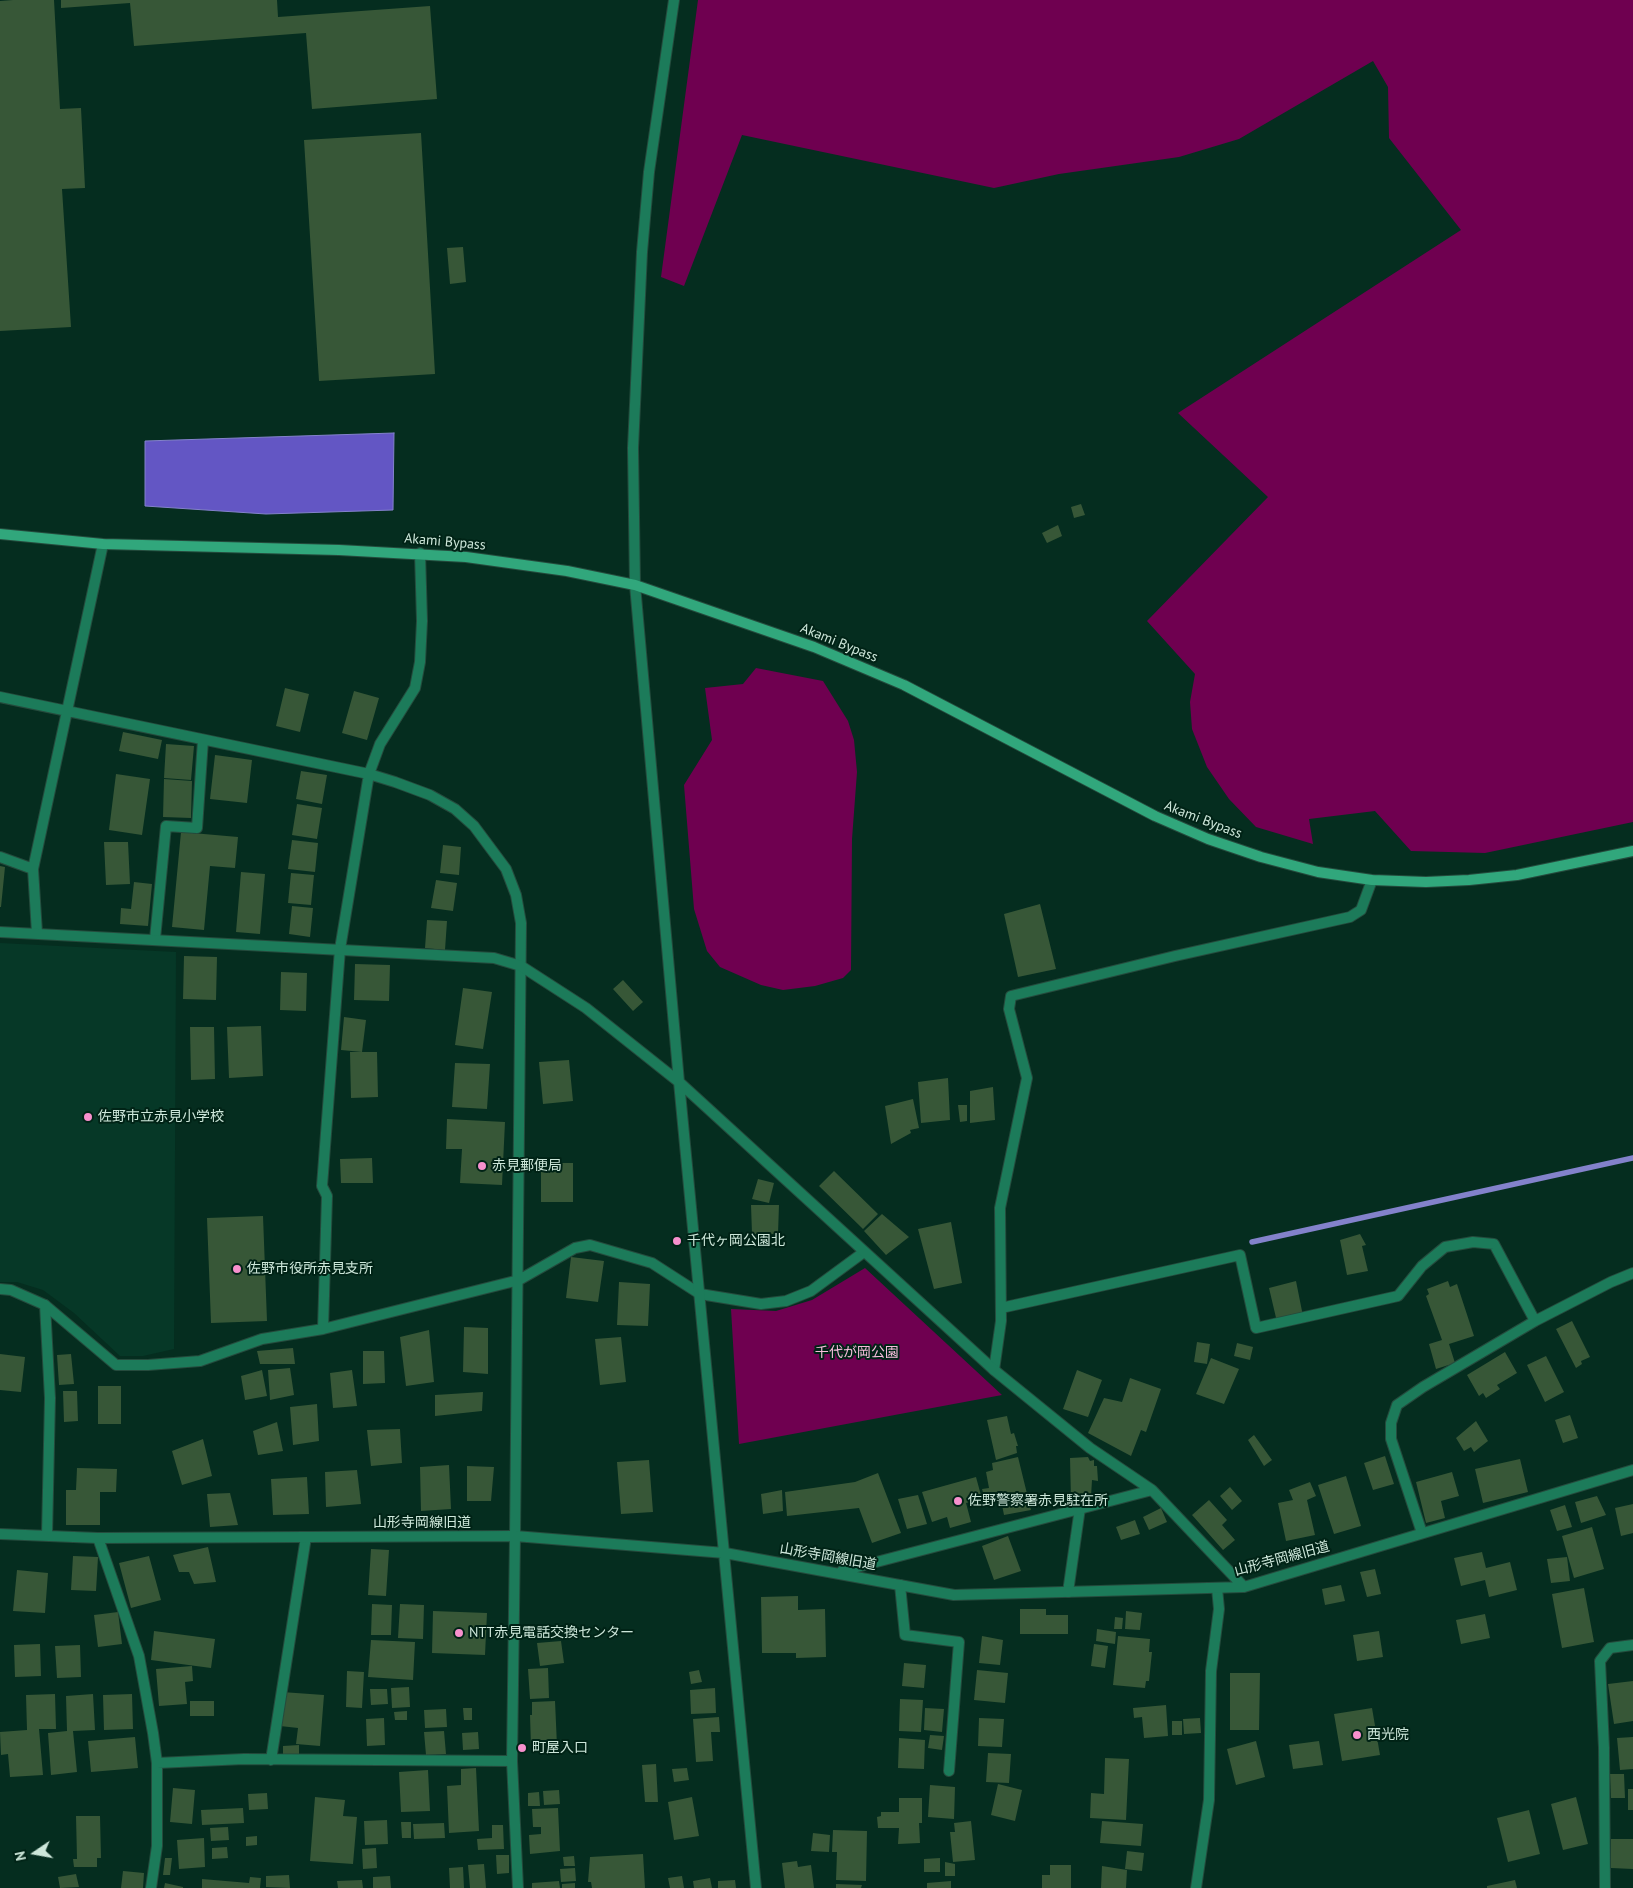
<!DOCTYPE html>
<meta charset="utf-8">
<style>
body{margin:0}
#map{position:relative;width:1633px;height:1888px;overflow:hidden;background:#052d1f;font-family:"PT Sans",sans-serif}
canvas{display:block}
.north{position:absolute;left:10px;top:1828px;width:50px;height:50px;-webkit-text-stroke:4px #002316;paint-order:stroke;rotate:258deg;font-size:14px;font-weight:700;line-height:20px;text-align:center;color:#cde7da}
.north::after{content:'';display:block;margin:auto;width:18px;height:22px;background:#cde7da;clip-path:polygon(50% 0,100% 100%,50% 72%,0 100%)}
</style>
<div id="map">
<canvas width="1633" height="1888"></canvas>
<div class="north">N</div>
</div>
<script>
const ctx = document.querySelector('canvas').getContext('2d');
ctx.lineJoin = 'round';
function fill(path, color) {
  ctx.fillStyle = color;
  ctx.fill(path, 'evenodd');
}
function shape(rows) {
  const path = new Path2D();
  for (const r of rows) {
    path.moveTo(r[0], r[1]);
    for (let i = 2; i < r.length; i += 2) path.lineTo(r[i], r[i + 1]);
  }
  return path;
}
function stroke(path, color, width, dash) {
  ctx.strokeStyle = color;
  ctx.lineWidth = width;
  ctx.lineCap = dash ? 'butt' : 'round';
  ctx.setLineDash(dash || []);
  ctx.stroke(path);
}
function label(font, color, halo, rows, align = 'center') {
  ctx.font = font + ' "PT Sans","Noto Sans JP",sans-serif';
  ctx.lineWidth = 4;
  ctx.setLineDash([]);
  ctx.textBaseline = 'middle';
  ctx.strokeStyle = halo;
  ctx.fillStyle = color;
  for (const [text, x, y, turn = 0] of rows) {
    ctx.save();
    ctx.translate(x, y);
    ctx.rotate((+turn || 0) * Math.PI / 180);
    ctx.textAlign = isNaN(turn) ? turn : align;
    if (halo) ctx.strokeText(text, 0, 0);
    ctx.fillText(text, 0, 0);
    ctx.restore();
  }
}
const built = shape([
 [0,943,176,952,174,1349,143,1356,120,1356,74,1313,43,1290,17,1282,0,1282]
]);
const green = shape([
 [698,0,1633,0,1633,822,1485,853,1411,851,1375,811,1309,819,1313,844,1256,827,1229,799,1207,767,1192,729,1190,702,1195,674,1147,621,1268,497,1178,413,1461,230,1389,138,1388,87,1373,61,1239,139,1179,157,1059,174,994,188,742,135,684,286,661,277],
 [756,668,823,681,848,721,854,740,857,772,852,839,851,970,843,978,815,986,783,990,761,985,720,967,707,951,694,909,684,785,712,740,705,688,743,684],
 [865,1268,1002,1395,739,1444,731,1309,776,1311,812,1300]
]);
const water = shape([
 [394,433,393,510,266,514,145,506,145,441,394,433]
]);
const stream = shape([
 [1252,1242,1633,1158]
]);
const building = shape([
 [13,0,54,0,60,109,81,108,85,188,62,189,71,327,0,331,0,1],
 [61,0,277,0,278,17,430,6,437,99,312,109,306,33,134,46,130,3,61,8],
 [421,133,435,374,319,381,304,140],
 [463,247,466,282,450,284,447,248],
 [1081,504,1085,515,1074,518,1071,507],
 [1058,525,1062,536,1047,543,1042,533],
 [285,688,309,694,300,732,276,726],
 [354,691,379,698,367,740,342,733],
 [123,732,162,740,158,759,119,751],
 [166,744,194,746,191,780,164,778],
 [215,755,252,760,247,803,210,799],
 [301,771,327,775,322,804,296,799],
 [116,774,150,779,142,835,109,830],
 [164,779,192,781,191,818,163,817],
 [297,804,322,808,317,839,292,835],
 [181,832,238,837,235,868,210,866,204,930,172,927],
 [292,840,318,843,315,872,288,869],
 [104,842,128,842,130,884,106,885],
 [443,845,461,847,459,875,440,873],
 [0,866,5,867,1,907,0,907],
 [241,872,265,874,260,934,236,932],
 [291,873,314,875,311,905,288,903],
 [436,880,457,883,453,911,431,908],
 [134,882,152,884,148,926,120,924,121,908,131,909],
 [1040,904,1056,969,1018,977,1004,914],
 [292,906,313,908,310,937,289,934],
 [427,920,447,921,445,950,425,948],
 [184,956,217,957,216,1000,183,999],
 [355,964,390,965,389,1001,354,1000],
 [281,972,307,973,306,1011,280,1010],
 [623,980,643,1002,633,1011,613,989],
 [463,988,492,992,483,1049,455,1045],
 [344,1017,366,1020,362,1052,341,1050],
 [261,1026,263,1076,229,1078,227,1027],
 [190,1027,214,1027,215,1079,191,1080],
 [350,1052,377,1052,378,1097,351,1098],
 [569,1060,573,1101,543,1104,539,1062],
 [455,1063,490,1064,487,1109,452,1107],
 [948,1078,950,1120,921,1123,918,1082],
 [993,1087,995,1120,970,1123,970,1091],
 [913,1099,919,1128,910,1130,911,1133,891,1144,885,1106],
 [958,1105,967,1105,967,1121,960,1122],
 [447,1119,505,1122,502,1185,460,1183,462,1149,446,1149],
 [372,1158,373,1183,341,1183,340,1159],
 [541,1163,573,1163,573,1202,541,1202],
 [834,1171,878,1214,863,1229,819,1186],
 [758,1179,774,1183,769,1203,752,1199],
 [751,1205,779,1205,778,1234,752,1234],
 [882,1214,909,1237,886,1255,864,1231],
 [263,1216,267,1321,211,1323,207,1218],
 [951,1222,962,1283,934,1289,918,1229],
 [1360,1234,1366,1245,1362,1246,1368,1271,1347,1275,1340,1240],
 [571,1257,604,1261,598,1302,566,1298],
 [1296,1281,1303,1316,1277,1322,1269,1288],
 [1448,1281,1450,1287,1457,1284,1474,1336,1449,1344,1455,1363,1436,1369,1429,1344,1442,1340,1426,1296,1429,1294,1427,1289],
 [619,1282,650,1284,648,1326,617,1325],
 [1572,1321,1590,1357,1581,1361,1582,1364,1576,1368,1556,1329],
 [464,1327,488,1328,488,1374,463,1372],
 [429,1330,434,1382,406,1386,400,1337],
 [621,1337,626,1382,600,1385,595,1339],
 [1197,1342,1210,1344,1207,1364,1194,1362],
 [1237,1343,1253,1347,1250,1360,1234,1356],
 [293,1348,295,1364,260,1364,257,1351],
 [363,1351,384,1351,385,1383,363,1384],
 [1505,1352,1517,1373,1497,1385,1500,1389,1486,1398,1483,1393,1479,1396,1467,1375],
 [0,1354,25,1357,21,1392,0,1390],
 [71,1354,74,1384,59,1385,57,1355],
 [1546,1356,1564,1392,1545,1402,1527,1365],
 [1211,1358,1239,1369,1224,1404,1196,1394],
 [290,1368,294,1395,270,1400,268,1370],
 [262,1370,267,1396,245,1400,241,1376],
 [352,1370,357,1406,333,1408,330,1373],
 [1077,1370,1102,1380,1088,1417,1063,1409],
 [1130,1378,1161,1389,1146,1432,1141,1430,1131,1456,1088,1433,1104,1398,1122,1402],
 [98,1386,121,1386,121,1424,98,1424],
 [63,1391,77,1391,78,1421,64,1422],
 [483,1392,482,1411,435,1416,435,1395],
 [317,1404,319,1441,293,1445,290,1407],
 [1570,1415,1578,1438,1563,1443,1555,1420],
 [1007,1416,1011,1434,1014,1433,1018,1446,1016,1446,1017,1453,996,1460,987,1420],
 [1476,1421,1488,1441,1474,1452,1471,1447,1464,1451,1456,1438],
 [277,1422,283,1451,258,1455,253,1431],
 [400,1429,402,1463,371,1466,367,1430],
 [1254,1435,1272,1460,1264,1466,1248,1440],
 [203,1439,212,1476,182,1485,172,1451],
 [1385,1456,1394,1484,1373,1490,1364,1463],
 [1018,1457,1031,1510,1004,1515,1001,1500,985,1499,982,1489,989,1488,986,1472,993,1470,992,1463],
 [1088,1457,1090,1461,1094,1460,1094,1466,1097,1466,1098,1481,1092,1480,1091,1497,1071,1500,1070,1458],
 [1520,1459,1528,1492,1483,1503,1475,1469],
 [649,1460,653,1512,621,1514,617,1462],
 [449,1465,451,1509,421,1511,420,1467],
 [467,1466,494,1467,491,1501,467,1501],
 [77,1468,117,1469,116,1492,100,1492,100,1525,66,1525,66,1490,76,1490],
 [357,1470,361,1504,326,1507,325,1472],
 [1452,1472,1459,1496,1441,1501,1445,1518,1426,1523,1416,1482],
 [878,1473,901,1533,872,1543,859,1508,787,1516,785,1492,855,1482],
 [1346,1476,1361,1526,1334,1534,1318,1485],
 [307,1477,309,1514,273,1515,271,1479],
 [976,1477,982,1499,966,1503,971,1522,950,1528,947,1517,932,1522,922,1492],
 [1310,1482,1316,1496,1307,1500,1315,1535,1286,1541,1278,1503,1293,1500,1289,1490],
 [1230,1487,1242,1501,1232,1510,1220,1496],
 [782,1490,783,1511,763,1514,761,1494],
 [230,1493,238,1525,210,1527,207,1494],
 [918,1495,927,1524,907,1529,898,1499],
 [1597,1496,1606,1515,1581,1523,1575,1502],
 [1209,1500,1227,1520,1222,1525,1235,1540,1223,1550,1192,1515],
 [1633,1504,1633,1533,1621,1536,1615,1508],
 [1565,1505,1572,1527,1557,1531,1550,1510],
 [1161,1508,1167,1522,1149,1530,1143,1517],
 [1135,1520,1140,1534,1121,1540,1116,1527],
 [1592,1527,1604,1569,1574,1578,1562,1536],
 [1008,1536,1021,1571,994,1580,982,1546],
 [208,1547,216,1582,194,1584,189,1572,179,1572,173,1555],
 [371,1549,389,1550,386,1596,368,1595],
 [1482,1552,1486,1568,1510,1562,1517,1590,1489,1597,1485,1580,1461,1586,1454,1558],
 [73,1556,98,1557,96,1591,71,1590],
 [149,1556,161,1600,131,1608,119,1563],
 [1567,1557,1570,1581,1551,1583,1547,1559],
 [1375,1569,1381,1594,1367,1597,1360,1572],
 [17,1570,48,1573,45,1613,13,1611],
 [1341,1585,1345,1601,1325,1605,1322,1589],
 [1584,1588,1594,1642,1562,1648,1552,1594],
 [798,1596,798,1610,825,1609,826,1657,796,1658,796,1653,762,1653,761,1597],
 [372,1604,392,1605,391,1635,371,1635],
 [400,1604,424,1605,423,1639,398,1638],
 [1020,1609,1046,1609,1046,1615,1068,1615,1068,1634,1020,1634],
 [433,1611,487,1613,485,1655,432,1653],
 [1126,1611,1142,1613,1140,1630,1125,1629],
 [118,1612,122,1644,98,1647,94,1615],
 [1485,1614,1490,1638,1461,1644,1456,1620],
 [1115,1617,1123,1618,1122,1629,1114,1629],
 [1097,1629,1116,1632,1115,1644,1096,1641],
 [154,1631,215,1639,211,1668,151,1660],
 [1379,1631,1383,1657,1357,1661,1353,1635],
 [982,1636,1003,1640,1000,1665,979,1663],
 [1118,1636,1150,1639,1149,1652,1152,1652,1149,1681,1146,1681,1145,1688,1113,1685],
 [371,1640,415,1642,413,1680,368,1677],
 [561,1641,564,1663,540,1666,537,1643],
 [40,1644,41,1676,15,1677,14,1645],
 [1094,1644,1108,1646,1105,1668,1091,1666],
 [80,1645,81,1677,57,1678,55,1646],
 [904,1663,926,1665,924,1688,902,1686],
 [192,1666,193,1681,185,1682,187,1704,159,1706,156,1669],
 [548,1668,549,1698,530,1699,528,1669],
 [699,1670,702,1682,691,1684,689,1672],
 [977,1670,1008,1673,1005,1703,974,1700],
 [347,1671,364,1672,362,1708,346,1707],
 [1230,1673,1260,1673,1259,1730,1230,1730],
 [1633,1681,1633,1721,1614,1724,1608,1684],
 [409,1687,410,1707,392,1708,391,1688],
 [715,1688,716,1713,691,1714,690,1690],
 [370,1689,387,1689,388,1704,371,1705],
 [282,1692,324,1695,320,1746,296,1744,298,1728,280,1726],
 [55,1694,56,1729,39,1729,43,1775,10,1777,8,1754,1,1755,0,1732,27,1730,26,1695],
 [93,1694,95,1730,73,1731,77,1772,51,1775,48,1733,67,1731,66,1696],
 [132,1694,133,1729,104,1730,103,1695],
 [900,1699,923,1700,921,1732,899,1731],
 [190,1701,214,1701,214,1716,190,1716],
 [555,1701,557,1746,531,1747,530,1715,532,1715,532,1702],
 [1166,1705,1168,1736,1144,1738,1142,1717,1134,1718,1133,1708],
 [463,1708,472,1708,472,1720,464,1720],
 [925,1708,944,1709,942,1732,924,1730],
 [1372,1708,1380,1755,1342,1761,1334,1714],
 [446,1709,447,1727,425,1728,424,1710],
 [407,1711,407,1720,395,1720,394,1712],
 [719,1717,720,1732,711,1732,713,1761,696,1762,693,1719],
 [384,1718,385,1745,367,1746,366,1719],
 [979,1718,1004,1719,1002,1747,978,1746],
 [1200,1718,1201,1733,1184,1734,1183,1719],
 [1172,1721,1182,1721,1182,1735,1172,1735],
 [444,1731,446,1754,426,1755,424,1732],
 [478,1732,479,1749,463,1750,462,1733],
 [930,1735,944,1736,942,1750,928,1748],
 [135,1737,138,1768,91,1772,88,1741],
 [1633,1737,1633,1769,1620,1770,1617,1738],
 [899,1738,925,1740,924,1769,898,1768],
 [1256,1741,1265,1777,1236,1785,1227,1749],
 [1319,1741,1323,1765,1293,1769,1289,1745],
 [299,1745,299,1757,283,1757,283,1746],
 [988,1753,1011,1754,1009,1783,986,1782],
 [1105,1758,1129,1759,1126,1820,1090,1818,1091,1793,1104,1794],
 [656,1764,658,1802,645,1802,642,1765],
 [476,1768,479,1831,449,1833,447,1786,461,1785,461,1769],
 [687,1768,689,1780,674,1782,672,1769],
 [428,1770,430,1811,401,1812,399,1772],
 [1610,1774,1624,1774,1625,1798,1611,1798],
 [998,1784,1022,1790,1015,1821,991,1815],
 [930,1785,955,1787,954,1819,928,1817],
 [173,1788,195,1790,192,1824,170,1822],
 [1628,1789,1633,1789,1633,1810,1628,1810],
 [559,1790,560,1804,544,1805,543,1791],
 [539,1792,540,1806,528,1806,528,1793],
 [267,1793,268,1809,249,1810,248,1794],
 [315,1797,345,1800,343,1816,357,1817,353,1864,310,1861],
 [692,1797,699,1836,674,1840,668,1802],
 [1576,1797,1588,1844,1563,1850,1551,1804],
 [899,1798,922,1798,922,1823,899,1823,919,1823,920,1843,898,1844,899,1828,878,1828,877,1817,881,1816,881,1812,899,1812],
 [243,1808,244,1823,202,1825,201,1810],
 [558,1808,560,1851,530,1854,529,1835,541,1834,541,1827,533,1827,532,1809],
 [1529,1810,1540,1854,1508,1862,1497,1818],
 [76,1816,100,1816,101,1858,97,1858,97,1867,74,1867,73,1859,77,1859],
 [387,1820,388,1844,365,1845,364,1821],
 [971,1821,975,1860,953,1862,950,1832,955,1832,954,1823],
 [1102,1821,1143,1824,1141,1846,1100,1843],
 [401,1822,411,1822,411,1838,402,1838],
 [444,1823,445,1838,414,1839,413,1824],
 [492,1825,503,1825,504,1849,478,1850,477,1839,492,1838],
 [228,1827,229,1840,211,1841,210,1828],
 [833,1830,867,1831,866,1881,836,1880,837,1852,832,1852],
 [813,1833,830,1835,829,1852,811,1851],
 [257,1836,257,1845,246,1846,246,1837],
 [204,1838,205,1867,179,1869,177,1840],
 [1611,1839,1633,1839,1633,1869,1611,1868],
 [227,1847,228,1858,212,1859,212,1848],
 [376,1848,377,1868,363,1869,362,1849],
 [1127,1851,1144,1853,1142,1871,1125,1869],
 [643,1854,645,1888,592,1888,591,1882,588,1882,590,1857],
 [496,1855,509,1855,509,1873,497,1874],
 [574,1856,575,1866,564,1866,563,1857],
 [165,1858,172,1858,170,1875,163,1875],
 [940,1858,940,1872,924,1872,924,1859],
 [797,1861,798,1867,811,1865,814,1888,785,1888,782,1863],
 [945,1862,955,1864,955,1876,945,1876],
 [484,1864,486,1888,470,1888,468,1865],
 [1050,1865,1071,1865,1071,1888,1042,1888,1042,1875,1050,1875],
 [1102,1866,1127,1870,1126,1888,1101,1888],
 [463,1867,464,1888,450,1888,449,1868],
 [575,1868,576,1881,561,1882,560,1869],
 [123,1871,144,1873,143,1888,121,1888],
 [76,1874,79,1887,60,1888,58,1877],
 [289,1875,290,1888,266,1887,266,1876],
 [390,1876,391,1888,373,1888,373,1877],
 [682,1876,684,1888,670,1888,668,1878],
 [250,1877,261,1878,260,1888,202,1888,202,1879,249,1883],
 [710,1878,712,1888,694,1888,693,1881],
 [362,1880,363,1888,338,1888,337,1881],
 [735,1880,736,1888,718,1888,718,1881],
 [1515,1880,1517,1888,1487,1888,1487,1886],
 [559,1881,560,1888,532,1888,532,1883],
 [951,1881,951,1888,927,1888,927,1883],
 [165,1883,183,1887,183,1888,164,1888],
 [575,1883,575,1888,562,1888,562,1884],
 [836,1884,862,1885,861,1888,836,1888]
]);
const minor = shape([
 [0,697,369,774,395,782,430,795,455,809,474,826,506,869,516,895,521,923,515,1536],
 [0,857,33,869],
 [37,933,33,869,103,544],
 [155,939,166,826,197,828,203,740],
 [45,1305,116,1365,148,1365,200,1361,262,1339,323,1329,519,1280,575,1248,590,1245,652,1263,700,1294,761,1304,786,1301,811,1291,864,1252],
 [1001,1308,1240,1255,1256,1328,1398,1296,1422,1266,1445,1247,1473,1242,1494,1244,1535,1321],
 [323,1329,327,1196,322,1186,340,949,369,774,380,744,415,688,420,662,422,621,420,553],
 [994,1370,1001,1321,1000,1208,1027,1078,1009,1009,1011,996,1175,956,1350,917,1361,910,1372,880],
 [1422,1533,1391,1439,1391,1423,1397,1405,1423,1387,1535,1321,1611,1282,1633,1273],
 [98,1538,139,1656,153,1733,157,1763,157,1846,151,1888],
 [900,1585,905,1635,959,1642,949,1771],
 [1068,1592,1080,1508],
 [271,1760,306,1537],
 [157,1763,244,1759,512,1761],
 [1196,1888,1209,1800,1211,1671,1219,1609,1217,1588],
 [1605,1888,1604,1748,1600,1661,1610,1648,1633,1645]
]);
const tertiary = shape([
 [674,0,649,172,642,252,633,448,635,585,679,1082,756,1888],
 [0,932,494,958,521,966,586,1008,679,1082,994,1370,1090,1448,1152,1490],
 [0,1289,11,1290,45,1305,50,1398,47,1536],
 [0,1534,98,1538,515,1536,725,1553,954,1595,1244,1587,1633,1470],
 [515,1536,512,1761,518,1888],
 [842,1571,1152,1490,1244,1587]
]);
const secondary = shape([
 [0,534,103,544,339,550,466,557,567,571,635,585,814,647,904,685,1155,816,1208,839,1261,857,1318,872,1372,880,1426,882,1469,880,1517,875,1633,851]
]);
const markers = [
 [88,1117,5,"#f790cd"],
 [482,1166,5,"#f790cd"],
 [677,1241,5,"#f790cd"],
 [237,1269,5,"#f790cd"],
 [958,1501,5,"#f790cd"],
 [459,1633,5,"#f790cd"],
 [1357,1735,5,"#f790cd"],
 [522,1748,5,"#f790cd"]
];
const streetNames = [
 ["Akami Bypass",445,542,5],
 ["Akami Bypass",839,643,22],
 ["Akami Bypass",1203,820,21],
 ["山形寺岡線旧道",422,1523],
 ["山形寺岡線旧道",828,1557,10],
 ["山形寺岡線旧道",1282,1559,-15]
];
const poiNames = [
 ["佐野市立赤見小学校",98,1117],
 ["赤見郵便局",492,1166],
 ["千代ヶ岡公園北",687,1241],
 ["佐野市役所赤見支所",247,1269],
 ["佐野警察署赤見駐在所",968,1501],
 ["NTT赤見電話交換センター",469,1633],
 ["西光院",1367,1735],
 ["町屋入口",532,1748]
];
const parkNames = [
 ["千代が岡公園",857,1353]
];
fill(built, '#063827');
fill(green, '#6f0050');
fill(water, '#6356c4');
stroke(water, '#8382cb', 1);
stroke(stream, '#8382cb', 5.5);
fill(building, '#375737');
stroke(minor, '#254b3d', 12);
stroke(tertiary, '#254b3d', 12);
stroke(secondary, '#254b3d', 12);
stroke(minor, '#1c7b5a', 10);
stroke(tertiary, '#1c7b5a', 10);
stroke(secondary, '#31a77c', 10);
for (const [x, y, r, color] of markers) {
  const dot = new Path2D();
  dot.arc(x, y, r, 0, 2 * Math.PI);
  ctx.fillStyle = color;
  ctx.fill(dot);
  stroke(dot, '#002316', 2);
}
label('14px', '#cde7da', '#002316', streetNames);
label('14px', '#cde7da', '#002316', poiNames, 'left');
label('14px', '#f6bcdc', '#002316', parkNames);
</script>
